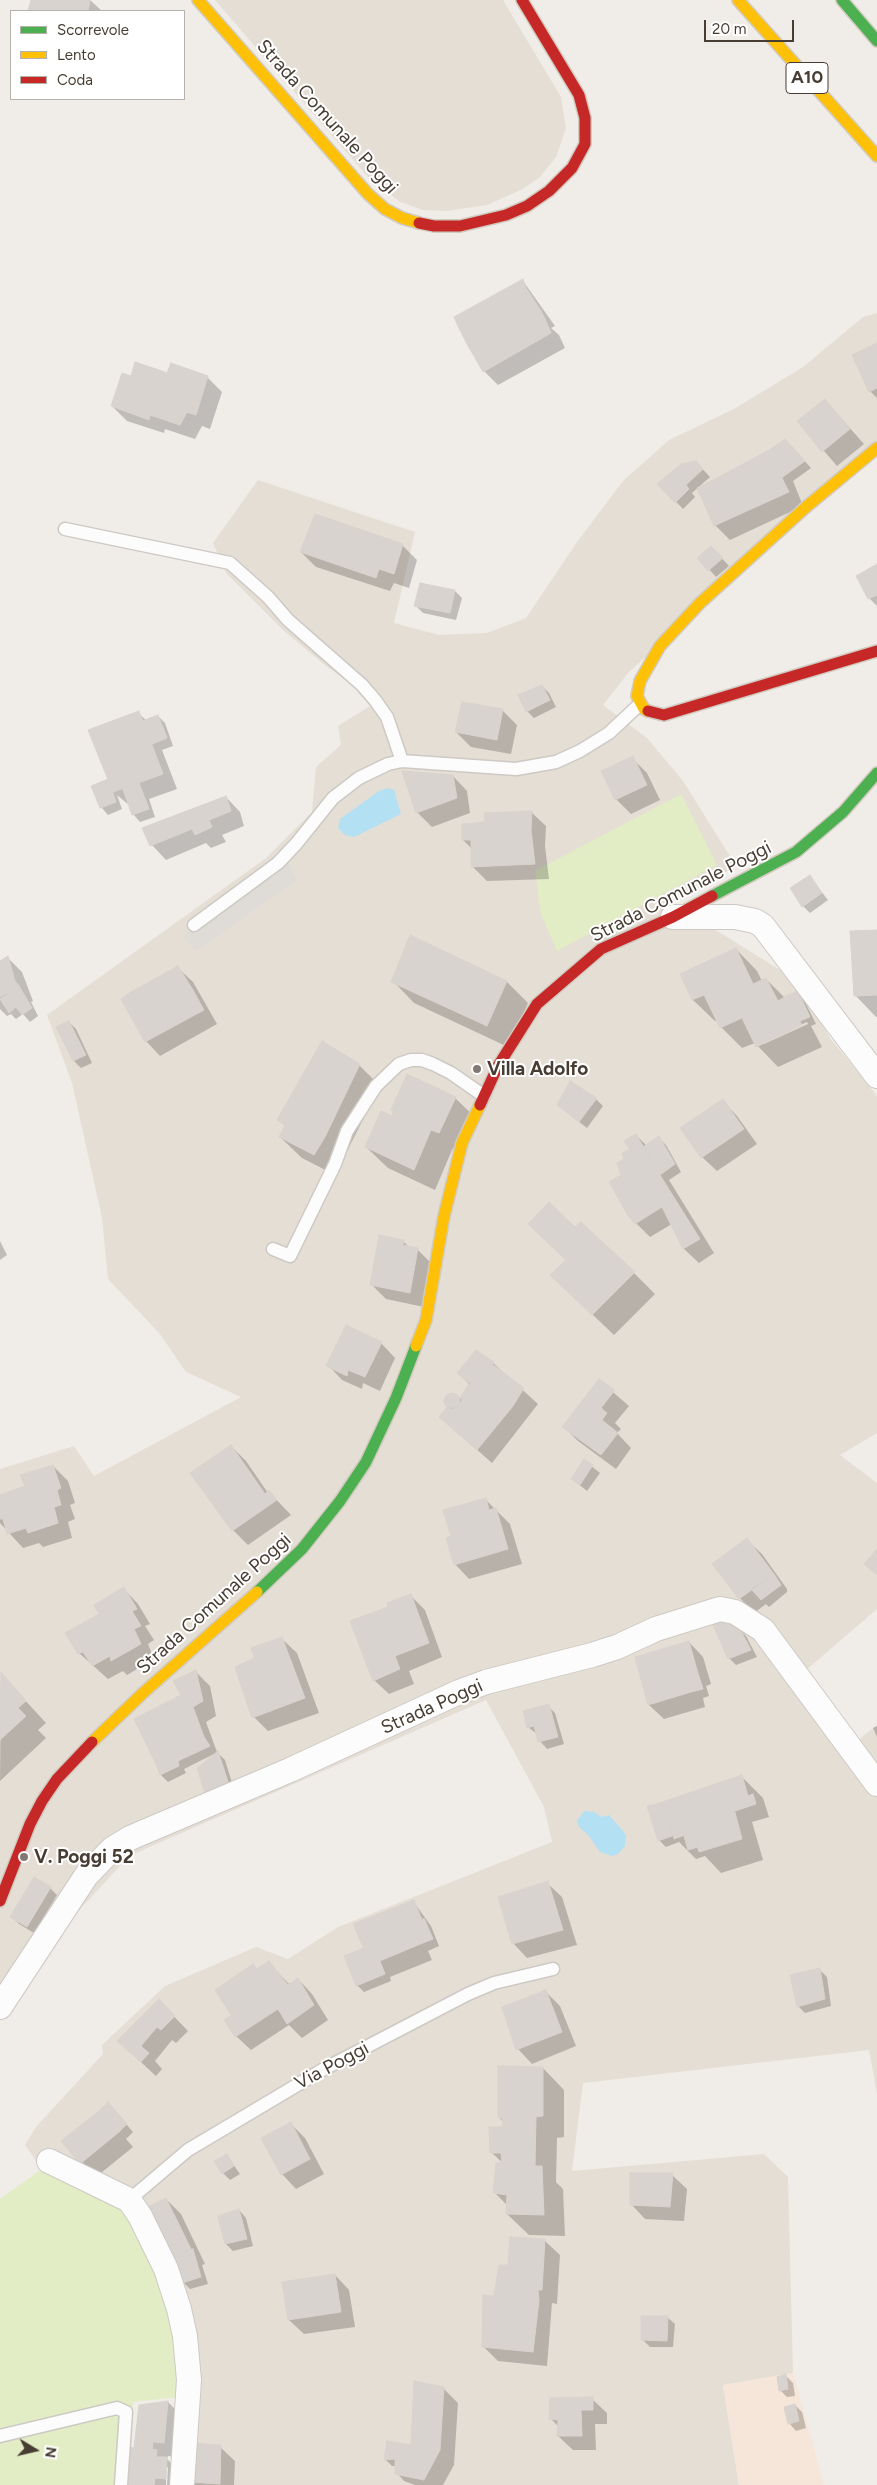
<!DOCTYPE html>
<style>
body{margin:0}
#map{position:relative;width:877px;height:2485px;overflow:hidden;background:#f0ece8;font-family:Figtree,sans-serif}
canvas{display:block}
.legend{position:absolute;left:10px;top:10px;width:175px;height:90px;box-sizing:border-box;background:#fff;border:1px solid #b5b1ad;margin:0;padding:6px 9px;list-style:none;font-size:15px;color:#473d33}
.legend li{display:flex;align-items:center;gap:10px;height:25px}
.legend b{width:25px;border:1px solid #b5b1ad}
.north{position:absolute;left:10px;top:2425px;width:50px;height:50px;-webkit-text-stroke:4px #fff;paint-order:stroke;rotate:99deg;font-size:14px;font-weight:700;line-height:20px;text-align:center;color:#473d33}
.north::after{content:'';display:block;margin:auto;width:18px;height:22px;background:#473d33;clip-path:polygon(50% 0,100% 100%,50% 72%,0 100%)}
.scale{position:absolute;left:704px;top:20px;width:90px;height:22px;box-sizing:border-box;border:2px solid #473d33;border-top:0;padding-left:6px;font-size:15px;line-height:18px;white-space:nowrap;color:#473d33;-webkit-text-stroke:4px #fff;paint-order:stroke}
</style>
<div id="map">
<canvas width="877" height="2485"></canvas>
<ul class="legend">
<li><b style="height:6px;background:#4caf50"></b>Scorrevole</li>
<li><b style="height:6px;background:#ffc107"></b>Lento</li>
<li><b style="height:6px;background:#c62828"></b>Coda</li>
</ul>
<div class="north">N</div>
<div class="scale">20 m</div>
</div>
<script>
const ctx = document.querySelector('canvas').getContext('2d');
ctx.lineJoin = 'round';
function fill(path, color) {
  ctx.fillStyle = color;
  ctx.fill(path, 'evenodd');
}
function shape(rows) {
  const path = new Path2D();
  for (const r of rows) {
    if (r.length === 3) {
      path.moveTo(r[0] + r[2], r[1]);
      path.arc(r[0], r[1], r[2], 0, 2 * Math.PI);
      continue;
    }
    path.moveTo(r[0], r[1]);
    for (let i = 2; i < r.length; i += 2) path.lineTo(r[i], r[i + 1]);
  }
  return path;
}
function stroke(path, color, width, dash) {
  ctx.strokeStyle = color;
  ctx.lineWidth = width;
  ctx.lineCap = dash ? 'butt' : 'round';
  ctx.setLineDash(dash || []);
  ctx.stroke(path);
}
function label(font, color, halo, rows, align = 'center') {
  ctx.font = font + ' Figtree,sans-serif';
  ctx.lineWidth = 4;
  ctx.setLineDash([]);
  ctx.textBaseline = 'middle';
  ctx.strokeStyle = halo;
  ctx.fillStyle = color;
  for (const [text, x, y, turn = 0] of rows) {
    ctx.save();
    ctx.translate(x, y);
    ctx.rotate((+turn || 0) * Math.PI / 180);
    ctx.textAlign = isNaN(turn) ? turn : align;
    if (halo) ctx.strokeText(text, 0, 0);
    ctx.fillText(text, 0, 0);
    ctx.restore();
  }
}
const residential = shape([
 [215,0,503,0,561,97,566,128,556,157,540,177,523,189,487,205,446,211,423,210,400,202,368,177],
 [877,313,877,444,628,673,603,705,647,738,683,781,736,866,672,903,798,981,830,1038,877,1096,877,1433,840,1455,877,1483,877,1609,805,1671,857,1741,877,1725,877,2094,869,2050,583,2083,572,2171,764,2154,788,2177,793,2373,723,2385,739,2485,171,2485,178,2397,42,2169,25,2145,36,2127,103,2054,102,2045,165,1986,256,1947,288,1959,338,1927,552,1842,544,1807,486,1700,129,1856,60,1931,0,2021,0,1469,74,1446,94,1476,241,1397,186,1372,160,1334,108,1279,102,1218,72,1083,47,1015,266,858,312,812,316,767,341,745,338,726,370,706,350,683,326,666,283,630,226,573,213,543,258,480,415,532,394,623,439,635,487,633,526,618,577,542,623,481,669,440,734,409,803,367,863,317]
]);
const commercial = shape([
 [793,2373,824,2485,739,2485,723,2385]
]);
const green = shape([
 [681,794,717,865,557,951,541,914,535,871],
 [42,2169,126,2208,144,2238,176,2338,178,2397,133,2402,126,2485,0,2485,0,2199]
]);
const parking = shape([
 [288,862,297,880,196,951,182,936]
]);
const water = shape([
 [388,788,394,790,401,814,354,837,345,835,338,828,340,819,379,791],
 [584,1811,594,1812,602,1817,609,1815,624,1832,626,1836,625,1846,618,1854,612,1856,600,1852,589,1836,579,1827,577,1821]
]);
const shadow = shape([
 [32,0,90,0,102,11,29,11],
 [523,281,555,326,551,328,559,335,565,348,498,385,484,371],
 [877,344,877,398,870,391],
 [168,374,207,377,222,392,210,429,202,426,195,439,165,429,164,433,127,421,112,406,131,377],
 [825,400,864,444,837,466,799,422],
 [792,447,811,468,793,481,803,506,730,540,715,525],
 [696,462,710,477,692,493,695,497,683,509,659,484],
 [402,545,417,560,409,588,394,583,390,591,316,567,301,552],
 [718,554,729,566,716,577,699,558],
 [877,565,877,606,869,598],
 [455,591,462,598,456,620,423,613,416,606],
 [542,686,549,693,556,707,534,718,527,711],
 [463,703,503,711,517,725,511,754,471,747,456,732],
 [138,713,146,720,158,716,165,723,173,746,162,750,177,789,149,799,155,817,140,822,133,814,130,806,117,795,122,809,108,815,101,807,110,780],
 [632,758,647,773,660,800,631,814,616,799],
 [453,776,467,791,470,813,432,827,417,812],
 [226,797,240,812,244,826,222,835,226,842,211,848,206,843,166,860,152,845],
 [531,812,546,826,545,846,549,879,487,881,473,867,472,849,463,840,486,824],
 [810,877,828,900,810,913,803,906],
 [877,930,877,1017,876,1017,855,995],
 [736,949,757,971,762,981,766,979,785,998,797,992,804,1000,816,1024,811,1026,822,1047,778,1067,755,1043,742,1048,721,1027,717,1020,715,1021,693,1000,682,975],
 [807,1022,808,1024,764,1044,764,1041],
 [7,957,22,972,33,1001,31,1002,38,1016,30,1022,23,1014,16,1019,11,1014,7,1016,0,1009,0,962],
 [178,968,193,982,217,1024,160,1056,146,1041],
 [393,981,507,982,528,1003,508,1047,414,1003],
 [69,1022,76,1029,92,1063,81,1068,74,1061],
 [359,1065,380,1086,335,1175,302,1158,280,1137,286,1127,279,1119],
 [455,1098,477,1119,452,1150,435,1190,388,1168,366,1147,393,1117],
 [596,1099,603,1106,587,1128,565,1111],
 [723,1101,737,1116,757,1144,717,1171,702,1157],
 [636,1135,646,1145,659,1138,666,1145,681,1172,669,1180,714,1253,699,1263,684,1249,672,1224,650,1237,636,1223,623,1175,625,1160,632,1150],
 [575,1229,634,1273,655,1294,614,1335,573,1296,567,1260],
 [0,1241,7,1255,0,1260],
 [403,1241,410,1248,417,1249,432,1264,424,1307,386,1299,371,1284],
 [381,1343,395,1358,380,1391,363,1383,362,1389,342,1380,328,1365],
 [476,1352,493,1363,538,1404,492,1463,440,1417,448,1407,445,1398,454,1394,460,1399,469,1384,458,1373],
 [599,1380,629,1406,615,1423,621,1429,617,1433,631,1448,616,1469,578,1441,564,1427],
 [231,1446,246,1461,268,1493,269,1492,291,1515,248,1545,233,1530,192,1474],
 [585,1461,600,1473,587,1491,572,1479],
 [53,1466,68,1481,75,1503,70,1505,75,1519,68,1522,72,1538,43,1547,39,1543,23,1548,0,1523,0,1496,27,1487],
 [486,1500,510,1524,522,1564,469,1579,455,1564],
 [747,1540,762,1554,787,1589,787,1592,769,1607,766,1604,754,1613,740,1598],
 [124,1589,138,1604,150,1624,145,1626,154,1640,148,1644,154,1659,127,1675,123,1671,108,1679,79,1653,101,1614],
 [410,1595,425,1610,442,1657,409,1671,414,1684,389,1694,374,1680],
 [738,1628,746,1636,757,1657,736,1665,729,1658],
 [282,1639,297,1653,319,1713,268,1731,254,1717,256,1659],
 [689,1642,703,1657,711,1684,706,1686,709,1696,703,1698,705,1707,664,1719,649,1705],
 [196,1672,210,1686,216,1716,206,1722,217,1752,225,1760,235,1792,213,1799,206,1792,214,1754,184,1769,186,1773,168,1782,161,1775,156,1762,183,1696],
 [1,1674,46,1723,38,1730,46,1738,0,1781],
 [548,1706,555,1713,564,1744,547,1749,540,1741,537,1734,528,1727],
 [877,1726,877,1737,873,1728],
 [742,1777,763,1798,769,1817,752,1822,763,1860,721,1873,705,1856,696,1859,679,1842,666,1847,659,1840,648,1807],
 [547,1883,562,1897,577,1945,527,1958,513,1943],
 [50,1888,57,1895,34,1933,19,1924,12,1917],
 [413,1901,431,1926,439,1946,428,1951,432,1960,390,1977,391,1981,364,1992,357,1985,365,1949],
 [269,1963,290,1985,298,1979,312,1994,328,2020,302,2038,289,2025,251,2050,236,2036,233,2015,253,1965,258,1970],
 [820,1970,827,1977,831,2006,805,2013,798,2006],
 [545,1991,560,2006,576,2046,532,2064,518,2049],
 [159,2001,188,2031,176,2043,172,2040,155,2061,162,2069,156,2076,118,2041],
 [543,2068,564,2090,564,2137,557,2138,556,2182,563,2189,565,2236,529,2235,507,2214,508,2206,495,2193,504,2164,491,2152,504,2128,503,2122,499,2117],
 [115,2111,133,2132,126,2139,133,2147,96,2177,63,2141],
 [291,2124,305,2138,324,2174,296,2189,282,2174],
 [227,2156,240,2174,230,2180,223,2173],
 [672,2175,687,2189,684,2221,645,2219,631,2204],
 [166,2199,181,2214,205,2264,202,2265,208,2284,190,2289,183,2282,172,2255],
 [239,2210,246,2218,253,2246,233,2251,226,2244,219,2216],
 [511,2238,545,2241,560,2255,557,2304,552,2303,547,2366,498,2361,483,2346,495,2297,500,2266,509,2267],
 [335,2275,349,2290,355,2327,304,2334,289,2320],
 [667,2317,675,2324,673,2347,650,2347,643,2340],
 [786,2376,793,2383,795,2396,787,2397,780,2390],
 [444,2389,458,2403,454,2465,443,2485,415,2485,404,2481,397,2473,397,2466,392,2466,385,2459,412,2448],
 [592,2399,607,2413,607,2424,595,2424,596,2450,573,2450,558,2436,559,2427,550,2418],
 [168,2402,182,2416,178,2457,168,2456,167,2459,181,2473,181,2485,167,2485,168,2468,166,2465,166,2485,128,2485,135,2449,140,2406],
 [795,2405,802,2412,806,2428,796,2431,789,2423],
 [220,2447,235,2461,234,2485,193,2485,190,2482]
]);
const building = shape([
 [31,0,90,0,88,11,28,11,31,0],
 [523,279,526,288,514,294,513,291,481,307,485,312,458,326,454,317,523,279],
 [526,288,541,311,468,346,458,326,485,312,481,307,513,291,514,294,526,288],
 [541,311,545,319,474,356,468,346,541,311],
 [545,319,551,333,483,372,474,356,545,319],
 [877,343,877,388,869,392,852,355,877,343],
 [135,362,159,370,151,395,161,398,159,403,187,412,180,425,150,415,149,420,111,406,122,373,131,376,135,362],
 [171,363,208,376,196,415,159,403,161,398,151,395,159,370,167,373,171,363],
 [825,399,850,429,822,452,797,421,825,399],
 [785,439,805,461,784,476,771,449,785,439],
 [771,449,784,476,782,478,789,492,738,515,719,477,771,449],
 [696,461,703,469,686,485,689,489,675,503,657,484,681,464,696,461],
 [719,477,738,515,714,526,697,488,719,477],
 [315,514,403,544,394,574,379,569,376,578,300,552,315,514],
 [711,546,723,558,708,571,697,558,711,546],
 [877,564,877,595,868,599,856,576,877,564],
 [420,583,455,590,450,613,414,606,420,583],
 [542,685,550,700,526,712,518,695,542,685],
 [462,702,503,709,497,740,455,732,462,702],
 [139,711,163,774,113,792,88,730,139,711],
 [158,715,167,738,152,744,142,721,158,715],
 [633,756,647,785,615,800,601,771,633,756],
 [402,771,453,775,457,798,416,813,402,771],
 [108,779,116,802,100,808,91,786,108,779],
 [139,783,149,809,132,815,123,789,139,783],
 [226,796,231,811,209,820,212,827,195,835,192,829,150,846,142,828,226,796],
 [532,811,531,830,535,864,471,867,471,840,462,840,462,824,485,822,484,813,532,811],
 [810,875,822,893,802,907,790,888,810,875],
 [877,930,877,995,854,996,850,931,877,930],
 [410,935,507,981,487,1026,391,982,410,935],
 [736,948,753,984,766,978,778,1001,786,996,802,1025,756,1047,742,1018,720,1028,704,995,692,1000,680,974,736,948],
 [8,956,15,981,19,986,0,997,0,961,8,956],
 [178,966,193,990,188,991,196,1004,156,1026,147,1012,144,1014,131,992,178,966],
 [19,986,32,1008,22,1015,16,1007,9,1013,0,999,19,986],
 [193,990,204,1010,145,1042,121,999,131,992,144,1014,147,1012,156,1026,196,1004,188,991,193,990],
 [798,991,810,1017,800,1021,786,996,798,991],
 [69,1021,86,1055,73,1061,56,1027,69,1021],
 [322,1041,360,1064,325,1137,314,1155,279,1137,285,1125,277,1120,322,1041],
 [407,1074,456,1097,439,1133,431,1130,414,1170,365,1147,381,1111,392,1116,393,1111,391,1110,407,1074],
 [570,1081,597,1098,579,1122,557,1105,570,1081],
 [723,1099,744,1129,701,1158,680,1128,723,1099],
 [636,1134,660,1175,651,1178,661,1196,627,1214,609,1182,621,1175,617,1163,624,1159,622,1153,630,1149,624,1141,636,1134],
 [659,1136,675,1164,660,1175,644,1146,659,1136],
 [660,1175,700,1239,683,1249,662,1207,635,1224,627,1214,661,1196,651,1178,660,1175],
 [549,1202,575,1227,581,1222,635,1272,592,1315,550,1275,566,1260,528,1224,549,1202],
 [379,1235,404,1240,403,1245,418,1248,410,1293,370,1285,379,1235],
 [346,1325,382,1342,365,1377,348,1370,347,1376,326,1366,346,1325],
 [476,1350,494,1362,492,1364,524,1388,513,1406,474,1378,469,1383,457,1373,476,1350],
 [474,1378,513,1406,491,1433,459,1405,462,1400,460,1397,474,1378],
 [599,1379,615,1390,601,1408,607,1413,602,1420,618,1433,601,1455,562,1427,599,1379],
 [452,1401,8],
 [459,1405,491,1433,477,1450,439,1417,447,1407,454,1408,459,1405],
 [231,1445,265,1494,269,1490,277,1500,232,1531,190,1473,231,1445],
 [584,1459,593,1465,580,1485,571,1479,584,1459],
 [53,1465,61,1488,57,1490,61,1505,54,1507,58,1523,28,1533,26,1528,7,1534,3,1519,0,1519,0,1495,25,1486,20,1475,53,1465],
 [486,1498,489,1510,496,1508,508,1549,454,1565,446,1538,451,1536,443,1510,486,1498],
 [747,1538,774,1574,739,1599,712,1564,747,1538],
 [877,1549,877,1575,864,1564,877,1549],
 [774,1574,781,1585,761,1600,751,1589,774,1574],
 [124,1587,137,1609,132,1611,141,1626,134,1629,141,1644,111,1661,110,1656,92,1666,83,1652,78,1654,65,1633,99,1614,94,1605,124,1587],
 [411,1594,429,1643,395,1656,400,1669,373,1681,350,1621,388,1607,387,1603,411,1594],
 [724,1618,739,1627,751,1650,728,1659,712,1622,724,1618],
 [282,1637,305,1698,252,1718,235,1667,254,1658,251,1648,282,1637],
 [689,1641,697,1670,687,1674,691,1692,648,1705,635,1657,689,1641],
 [196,1670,203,1701,193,1707,204,1737,155,1762,134,1719,181,1695,173,1681,196,1670],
 [697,1670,703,1689,691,1692,687,1674,697,1670],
 [1,1672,26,1701,18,1708,26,1716,0,1740,1,1672],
 [549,1704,558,1737,538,1742,534,1726,527,1728,523,1711,549,1704],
 [204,1737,210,1746,178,1761,179,1766,160,1775,155,1762,204,1737],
 [218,1751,229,1785,205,1793,197,1768,218,1751],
 [742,1775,748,1796,732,1801,742,1839,699,1852,693,1832,674,1839,668,1820,660,1823,654,1805,742,1775],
 [753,1794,756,1804,735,1811,732,1801,753,1794],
 [654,1805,660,1823,668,1820,672,1836,658,1841,647,1806,654,1805],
 [693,1832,698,1847,688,1850,684,1836,693,1832],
 [34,1877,51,1887,27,1927,10,1917,34,1877],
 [548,1881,563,1930,512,1944,498,1897,548,1881],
 [414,1900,422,1920,424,1918,433,1939,418,1945,405,1911,366,1928,363,1920,414,1900],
 [405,1911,418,1945,375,1963,369,1946,364,1949,353,1924,363,1920,366,1928,405,1911],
 [369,1946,375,1963,380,1961,385,1974,356,1986,344,1956,369,1946],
 [269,1961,288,1985,298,1978,314,2005,287,2024,278,2009,235,2037,224,2020,232,2015,237,2024,277,1999,256,1969,269,1961],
 [253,1964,277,1999,237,2024,215,1990,253,1964],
 [820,1968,825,1999,797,2007,790,1975,820,1968],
 [546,1990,562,2032,516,2050,502,2007,546,1990],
 [159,1999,175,2016,161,2030,157,2027,141,2046,149,2053,141,2062,117,2041,159,1999],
 [498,2066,543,2067,543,2116,536,2117,535,2166,542,2166,544,2215,506,2214,507,2195,493,2193,496,2163,502,2163,501,2153,490,2153,489,2127,503,2127,502,2118,498,2118,498,2066],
 [108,2102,127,2124,119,2132,100,2110,108,2102],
 [100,2110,119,2132,80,2164,61,2141,100,2110],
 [291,2122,310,2159,281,2175,261,2138,291,2122],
 [227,2154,234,2166,222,2174,214,2161,227,2154],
 [630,2173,673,2173,670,2207,630,2205,630,2173],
 [166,2198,191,2249,171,2256,144,2209,166,2198],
 [239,2209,247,2239,225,2244,218,2216,239,2209],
 [510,2237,545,2239,542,2290,538,2290,539,2301,494,2296,499,2265,508,2265,510,2237],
 [193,2249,201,2277,182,2283,171,2256,193,2249],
 [335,2274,341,2312,288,2320,282,2282,335,2274],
 [483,2295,539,2301,533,2352,482,2347,483,2295],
 [641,2316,668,2316,667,2341,641,2340,641,2316],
 [786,2374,788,2389,779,2391,777,2377,786,2374],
 [414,2381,444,2387,440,2450,424,2480,404,2476,411,2445,414,2381],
 [593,2397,593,2410,581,2410,582,2436,557,2436,558,2420,549,2419,550,2398,593,2397],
 [168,2401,164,2443,153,2442,152,2449,157,2450,156,2457,167,2457,166,2479,155,2478,154,2485,127,2485,130,2447,134,2448,139,2405,168,2401],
 [795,2404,799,2421,788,2424,784,2407,795,2404],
 [387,2441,411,2445,404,2476,395,2474,395,2459,384,2460,387,2441],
 [191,2443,221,2445,220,2484,188,2482,191,2443]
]);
const lane = shape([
 [65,529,230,563,268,597,288,620,362,685,375,700,387,717,402,761],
 [194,925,278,863,296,844,333,798,359,778,388,764,402,761,516,769,556,762,580,751,609,733,640,704],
 [273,1249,290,1256,335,1164,347,1131,376,1086,399,1064,411,1060,422,1060,433,1064,451,1073,484,1096],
 [129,2200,188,2150,324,2069,468,1994,494,1983,553,1969],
 [0,2436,117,2408,126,2412,121,2485]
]);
const street = shape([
 [673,917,735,917,755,921,763,926,877,1076],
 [0,2007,86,1876,112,1849,130,1838,290,1770,459,1692,486,1682,592,1655,617,1647,656,1629,720,1609,735,1612,763,1630,877,1784],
 [49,2161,129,2200,140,2216,166,2269,179,2309,185,2336,189,2380,182,2485]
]);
const fast = shape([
 [842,0,877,41],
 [712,896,796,852,843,812,877,773],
 [257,1592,302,1549,340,1501,366,1462,396,1398,416,1346]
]);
const slow = shape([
 [198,0,368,194,385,209,402,218,419,223],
 [738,0,877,156],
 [648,711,644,709,637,696,640,681,660,646,700,603,806,507,877,448],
 [416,1346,426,1320,444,1216,462,1143,480,1105],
 [92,1742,143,1693,257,1592]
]);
const jam = shape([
 [419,223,434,226,460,226,506,215,527,206,549,191,572,168,585,144,585,118,579,95,522,0],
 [648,711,664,715,877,651],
 [480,1105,498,1066,537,1004,601,949,673,917,712,896],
 [0,1901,30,1824,42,1801,57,1779,92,1742]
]);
const markers = [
 [477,1069,5,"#827a72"],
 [24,1857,5,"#827a72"]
];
const shields = [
 [807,78,42]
];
const shieldNames = [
 ["A10",807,78]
];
const streetNames = [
 ["Strada Comunale Poggi",327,117,48],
 ["Strada Comunale Poggi",681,892,-27],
 ["Strada Comunale Poggi",214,1604,-42],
 ["Strada Poggi",432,1707,-24],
 ["Via Poggi",332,2066,-28]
];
const poiNames = [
 ["Villa Adolfo",487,1069],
 ["V. Poggi 52",34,1857]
];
fill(residential, '#e5ded5');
fill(commercial, '#f5e6d9');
fill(green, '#e2edc5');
fill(parking, '#dfdcd8');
fill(water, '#b3e1f3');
fill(shadow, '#0003');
fill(building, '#d8d3cf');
stroke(building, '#d9d3ce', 1);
stroke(lane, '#cdc9c4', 15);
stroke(street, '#cdc9c4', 26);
stroke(fast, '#d1cabf', 14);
stroke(slow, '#d1cabf', 14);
stroke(jam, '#d1cabf', 14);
stroke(lane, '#fdfcfc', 12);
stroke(street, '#fdfcfc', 24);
stroke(fast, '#4caf50', 11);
stroke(slow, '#ffc107', 11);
stroke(jam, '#c62828', 11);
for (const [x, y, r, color] of markers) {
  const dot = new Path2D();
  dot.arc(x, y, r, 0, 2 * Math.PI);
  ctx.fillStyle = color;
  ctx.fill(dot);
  stroke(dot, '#fff', 2);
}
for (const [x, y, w] of shields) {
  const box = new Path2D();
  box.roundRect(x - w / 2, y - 15.5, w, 31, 4);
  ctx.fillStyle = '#fff';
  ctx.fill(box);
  stroke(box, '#473d33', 1);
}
label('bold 18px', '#473d33', null, shieldNames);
label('19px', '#473d33', '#fff', streetNames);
label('bold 19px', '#473d33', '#fff', poiNames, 'left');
</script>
